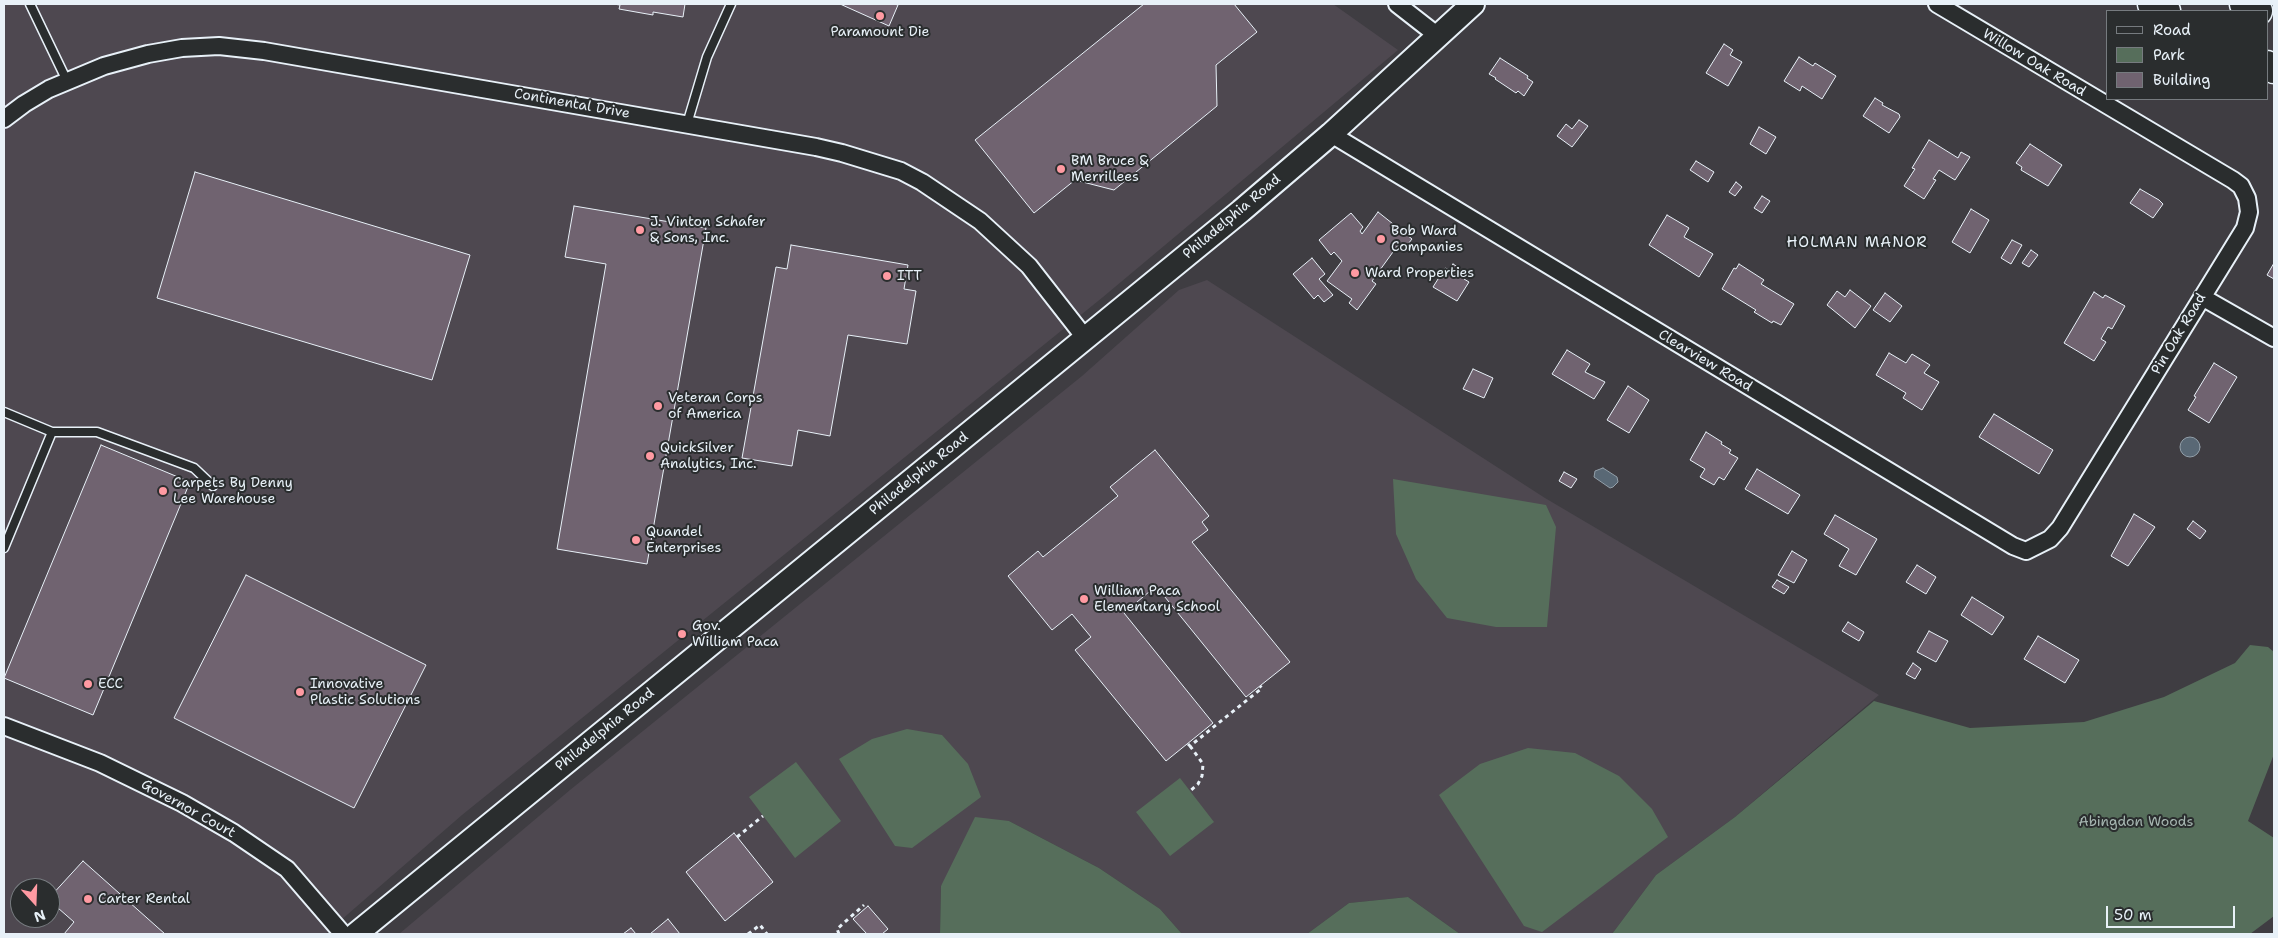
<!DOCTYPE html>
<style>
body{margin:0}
#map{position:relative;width:2278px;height:938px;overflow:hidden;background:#3f3d42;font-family:"Shantell Sans",sans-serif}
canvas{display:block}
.frame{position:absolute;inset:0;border:5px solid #e8f1f8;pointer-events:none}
.legend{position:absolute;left:2106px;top:10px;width:162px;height:90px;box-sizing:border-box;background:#2a2d2e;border:1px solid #767b7f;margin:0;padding:6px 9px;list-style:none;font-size:15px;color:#e8f1f8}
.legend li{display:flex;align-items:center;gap:10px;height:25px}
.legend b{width:25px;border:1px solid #767b7f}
.north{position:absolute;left:10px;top:878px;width:50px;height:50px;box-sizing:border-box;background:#2a2d2e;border:1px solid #767b7f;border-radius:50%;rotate:160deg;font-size:14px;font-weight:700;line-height:20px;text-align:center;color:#e8f1f8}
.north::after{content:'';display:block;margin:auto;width:18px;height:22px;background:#ff9aa2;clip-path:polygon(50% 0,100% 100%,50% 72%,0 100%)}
.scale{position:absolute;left:2106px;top:906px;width:129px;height:22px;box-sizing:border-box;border:2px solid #e8f1f8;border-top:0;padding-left:6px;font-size:15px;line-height:18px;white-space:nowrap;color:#e8f1f8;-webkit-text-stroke:4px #2a2d2e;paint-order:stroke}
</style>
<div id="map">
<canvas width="2278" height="938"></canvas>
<div class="frame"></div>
<ul class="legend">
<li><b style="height:6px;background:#2a2d2e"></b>Road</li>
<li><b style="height:14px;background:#566e5b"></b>Park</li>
<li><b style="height:14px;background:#706370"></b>Building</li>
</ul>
<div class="north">N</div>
<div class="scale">50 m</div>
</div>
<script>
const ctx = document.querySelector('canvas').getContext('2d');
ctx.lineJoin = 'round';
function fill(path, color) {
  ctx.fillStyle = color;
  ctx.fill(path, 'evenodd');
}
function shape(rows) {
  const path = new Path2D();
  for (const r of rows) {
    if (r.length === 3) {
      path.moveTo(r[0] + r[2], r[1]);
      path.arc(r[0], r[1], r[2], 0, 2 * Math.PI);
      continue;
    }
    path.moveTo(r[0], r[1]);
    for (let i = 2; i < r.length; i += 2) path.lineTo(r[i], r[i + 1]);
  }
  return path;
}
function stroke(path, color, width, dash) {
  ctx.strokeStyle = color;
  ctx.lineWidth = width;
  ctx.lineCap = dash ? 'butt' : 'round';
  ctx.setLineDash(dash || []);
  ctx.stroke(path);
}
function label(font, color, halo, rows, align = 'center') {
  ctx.font = font + ' "Shantell Sans",sans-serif';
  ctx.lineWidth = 4;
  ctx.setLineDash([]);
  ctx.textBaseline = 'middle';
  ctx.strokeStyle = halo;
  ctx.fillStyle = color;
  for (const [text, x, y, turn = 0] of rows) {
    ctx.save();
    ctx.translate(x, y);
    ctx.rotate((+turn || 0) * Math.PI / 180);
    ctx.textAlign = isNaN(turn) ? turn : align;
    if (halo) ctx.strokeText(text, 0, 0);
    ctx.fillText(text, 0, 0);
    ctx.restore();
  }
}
const built = shape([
 [4,4,1333,4,1398,50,1103,297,462,815,325,934,4,934],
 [20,888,50,888,50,918,20,918],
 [1207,280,1545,498,1879,695,1735,817,1656,875,1612,934,1460,934,1408,897,1349,903,1307,934,1182,934,1160,909,1099,868,1009,821,941,886,940,934,399,934,570,790,1082,376,1179,290]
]);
const green = shape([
 [1393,479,1546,505,1556,527,1547,627,1496,627,1447,618,1416,579,1396,534],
 [2250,645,2268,647,2274,652,2274,754,2248,821,2274,838,2274,916,2250,934,1612,934,1656,875,1735,817,1874,701,1970,728,2084,722,2164,697,2235,663],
 [907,729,942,735,968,764,981,797,912,848,895,846,839,759,872,739],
 [1528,748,1575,753,1619,776,1652,809,1668,837,1542,932,1524,926,1439,795,1480,764],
 [796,762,841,821,795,858,749,797],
 [1180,778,1214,822,1170,856,1136,812],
 [975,817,1009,821,1099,868,1160,909,1182,934,940,934,941,886],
 [1408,897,1460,934,1307,934,1349,903]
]);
const water = shape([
 [2190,447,10],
 [1603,468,1617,477,1618,482,1613,487,1610,488,1594,477,1595,471,1603,468]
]);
const building = shape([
 [613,4,685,4,683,17,653,12,653,15,619,9,620,5,613,4],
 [840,4,894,4,898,5,889,26,840,4],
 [1144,4,1234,4,1257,32,1216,65,1217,106,1114,190,1075,180,1034,213,975,140,1144,4],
 [1724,44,1733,50,1730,55,1742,62,1728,86,1706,73,1724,44],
 [1799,57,1813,66,1815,63,1836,76,1822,99,1802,86,1800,91,1784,81,1799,57],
 [1500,58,1528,76,1527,78,1533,82,1524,96,1518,91,1516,93,1495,79,1496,78,1489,74,1500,58],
 [1875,98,1883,103,1882,105,1899,114,1900,117,1889,133,1863,116,1875,98],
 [1579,120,1588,126,1572,147,1557,136,1566,124,1572,129,1579,120],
 [1759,127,1776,137,1766,154,1750,144,1759,127],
 [1929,140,1958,158,1961,152,1970,157,1955,180,1939,170,1933,179,1936,180,1924,199,1904,186,1915,169,1912,168,1929,140],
 [2030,144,2062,165,2048,186,2021,170,2022,167,2016,163,2030,144],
 [1696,161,1714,172,1708,182,1690,170,1696,161],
 [195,172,470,255,432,380,157,298,195,172],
 [1736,182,1742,187,1735,196,1729,192,1736,182],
 [2140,189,2159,200,2163,204,2153,218,2130,203,2140,189],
 [1762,196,1770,201,1762,213,1754,208,1762,196],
 [574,206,706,228,647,564,557,549,606,264,565,257,574,206],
 [1971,209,1989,220,1970,253,1952,242,1971,209],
 [1378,212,1412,239,1404,249,1398,245,1372,281,1376,284,1357,310,1349,303,1352,299,1327,281,1342,261,1334,252,1331,255,1319,240,1351,213,1363,227,1360,231,1362,234,1378,212],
 [1667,215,1689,228,1684,237,1713,254,1699,277,1649,245,1667,215],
 [2012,240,2022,245,2011,264,2001,258,2012,240],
 [791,245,908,265,904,289,916,291,907,344,848,335,830,436,798,430,792,466,742,458,776,267,787,269,791,245],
 [2031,250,2038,255,2029,267,2022,263,2031,250],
 [1312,258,1325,274,1319,279,1333,295,1324,302,1318,295,1314,299,1293,274,1312,258],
 [2274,263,2274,279,2267,275,2274,263],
 [1453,264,1467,273,1464,279,1469,282,1457,301,1433,287,1445,268,1449,270,1453,264],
 [1739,264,1764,280,1761,284,1794,304,1781,325,1773,321,1772,323,1754,312,1756,310,1722,289,1734,268,1736,269,1739,264],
 [1850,290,1871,306,1855,328,1827,305,1837,291,1845,297,1850,290],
 [2094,292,2103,298,2105,295,2125,306,2112,329,2108,327,2101,339,2106,342,2094,361,2064,343,2094,292],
 [1885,293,1902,306,1890,322,1873,310,1885,293],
 [1567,350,1590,364,1585,372,1605,382,1594,399,1552,374,1567,350],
 [1889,353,1906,363,1912,354,1930,365,1924,373,1939,382,1922,410,1903,398,1906,393,1876,375,1889,353],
 [2214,363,2237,377,2209,423,2188,410,2196,397,2194,396,2214,363],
 [1473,369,1493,378,1484,398,1463,389,1473,369],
 [1628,386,1649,400,1629,433,1607,420,1628,386],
 [1994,414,2053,450,2039,474,1979,437,1994,414],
 [1706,432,1722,442,1721,444,1731,450,1729,453,1738,458,1724,480,1719,477,1714,485,1700,477,1705,469,1690,460,1706,432],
 [101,445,190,482,93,715,4,678,101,445],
 [1155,450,1209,516,1202,522,1208,530,1192,542,1290,662,1246,697,1156,586,1124,613,1213,723,1166,761,1075,650,1091,637,1072,614,1052,630,1008,576,1038,551,1043,557,1118,496,1110,487,1155,450],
 [1757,469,1800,495,1788,514,1745,489,1757,469],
 [1564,472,1577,479,1571,488,1559,481,1564,472],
 [2134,514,2155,527,2128,566,2111,556,2134,514],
 [1835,515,1877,539,1856,575,1839,566,1849,549,1824,534,1835,515],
 [2193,521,2206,531,2200,539,2187,529,2193,521],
 [1792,551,1807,560,1794,583,1778,575,1792,551],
 [1917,565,1936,577,1926,594,1906,582,1917,565],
 [246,575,426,665,354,808,174,718,246,575],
 [1777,580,1789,587,1784,594,1772,587,1777,580],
 [1972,597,2004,617,1992,635,1961,615,1972,597],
 [1848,622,1864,632,1859,641,1842,631,1848,622],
 [1929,631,1948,641,1936,662,1917,652,1929,631],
 [2038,636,2079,660,2065,683,2024,659,2038,636],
 [1913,663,1921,669,1915,679,1906,674,1913,663],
 [734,833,773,882,725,921,686,872,734,833],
 [83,861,165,934,64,934,74,922,50,901,50,897,83,861],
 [868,906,888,929,882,934,867,934,853,919,868,906],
 [668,919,680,934,650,934,668,919],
 [631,928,636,934,623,934,631,928]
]);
const path = shape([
 [1188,744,1190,746,1262,688,1260,686],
 [1190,746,1203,764,1202,776,1198,784,1190,791],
 [737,837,763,816],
 [748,934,760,925,767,934],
 [839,934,837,929,864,905]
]);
const lane = shape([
 [30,4,67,81],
 [687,124,707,57,731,4],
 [4,412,52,432,4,548],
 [52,432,97,432,194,468,213,486]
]);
const street = shape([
 [1397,4,1438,36],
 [4,119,24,104,49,89,104,66,148,54,182,48,219,46,264,51,816,147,842,153,901,171,922,182,980,221,1029,266,1086,339],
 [1331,134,2013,546,2026,551,2050,539,2060,528,2245,228,2249,212,2247,198,2241,186,2233,180,1937,4],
 [2202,297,2274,338],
 [4,726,100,763,182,803,234,833,287,869,343,934]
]);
const secondary = shape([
 [356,934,1241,211,1331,134,1473,4]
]);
const highway = shape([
 [2152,4,2166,11],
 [2244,4,2258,11],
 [2267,65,2274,69]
]);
const markers = [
 [880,16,5,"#ff9aa2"],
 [1061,169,5,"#ff9aa2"],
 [640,230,5,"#ff9aa2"],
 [1381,239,5,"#ff9aa2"],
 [1355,273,5,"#ff9aa2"],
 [887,276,5,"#ff9aa2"],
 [658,406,5,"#ff9aa2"],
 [650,456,5,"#ff9aa2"],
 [163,491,5,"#ff9aa2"],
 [636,540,5,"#ff9aa2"],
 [1084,599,5,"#ff9aa2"],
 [682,634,5,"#ff9aa2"],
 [88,684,5,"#ff9aa2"],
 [300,692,5,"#ff9aa2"],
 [88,899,5,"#ff9aa2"]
];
const poiNames = [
 ["Paramount Die",880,32,"center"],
 ["BM Bruce &",1071,161],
 ["Merrillees",1071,177],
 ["J. Vinton Schafer",650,222],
 ["& Sons, Inc.",650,238],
 ["Bob Ward",1391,231],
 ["Companies",1391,247],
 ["Ward Properties",1365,273],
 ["ITT",897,276],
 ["Veteran Corps",668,398],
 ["of America",668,414],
 ["QuickSilver",660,448],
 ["Analytics, Inc.",660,464],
 ["Carpets By Denny",173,483],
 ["Lee Warehouse",173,499],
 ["Quandel",646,532],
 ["Enterprises",646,548],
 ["William Paca",1094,591],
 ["Elementary School",1094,607],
 ["Gov.",692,626],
 ["William Paca",692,642],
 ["ECC",98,684],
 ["Innovative",310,684],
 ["Plastic Solutions",310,700],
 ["Carter Rental",98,899]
];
const streetNames = [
 ["Willow Oak Road",2034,63,31],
 ["Continental Drive",572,104,10],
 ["Philadelphia Road",1232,217,-40],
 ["Pin Oak Road",2179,334,-59],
 ["Clearview Road",1705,361,31],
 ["Philadelphia Road",919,474,-39],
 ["Philadelphia Road",605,730,-39],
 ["Governor Court",188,809,29]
];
const parkNames = [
 ["Abingdon Woods",2136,822]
];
const neighbourhoodNames = [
 ["HOLMAN MANOR",1857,243]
];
fill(built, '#4e4850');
fill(green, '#566e5b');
fill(water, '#596875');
stroke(water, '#929fa9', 1);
fill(building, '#706370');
stroke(building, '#e8f1f8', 1);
stroke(lane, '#e8f1f8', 11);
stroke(street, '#e8f1f8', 20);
stroke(secondary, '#e8f1f8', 26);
stroke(highway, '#e8f1f8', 31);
stroke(path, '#e8f1f8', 3, [4, 4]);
stroke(lane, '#2a2d2e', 8);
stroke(street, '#2a2d2e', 16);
stroke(secondary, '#2a2d2e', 22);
stroke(highway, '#2a2d2e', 28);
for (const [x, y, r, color] of markers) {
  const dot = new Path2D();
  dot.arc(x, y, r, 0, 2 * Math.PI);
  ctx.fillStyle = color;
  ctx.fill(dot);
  stroke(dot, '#2a2d2e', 2);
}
label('14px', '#e8f1f8', '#2a2d2e', poiNames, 'left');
label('14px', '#e8f1f8', '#2a2d2e', streetNames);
label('14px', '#a6b6b1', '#2a2d2e', parkNames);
ctx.letterSpacing = '1px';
label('15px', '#e8f1f8', '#2a2d2e', neighbourhoodNames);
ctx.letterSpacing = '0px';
</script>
